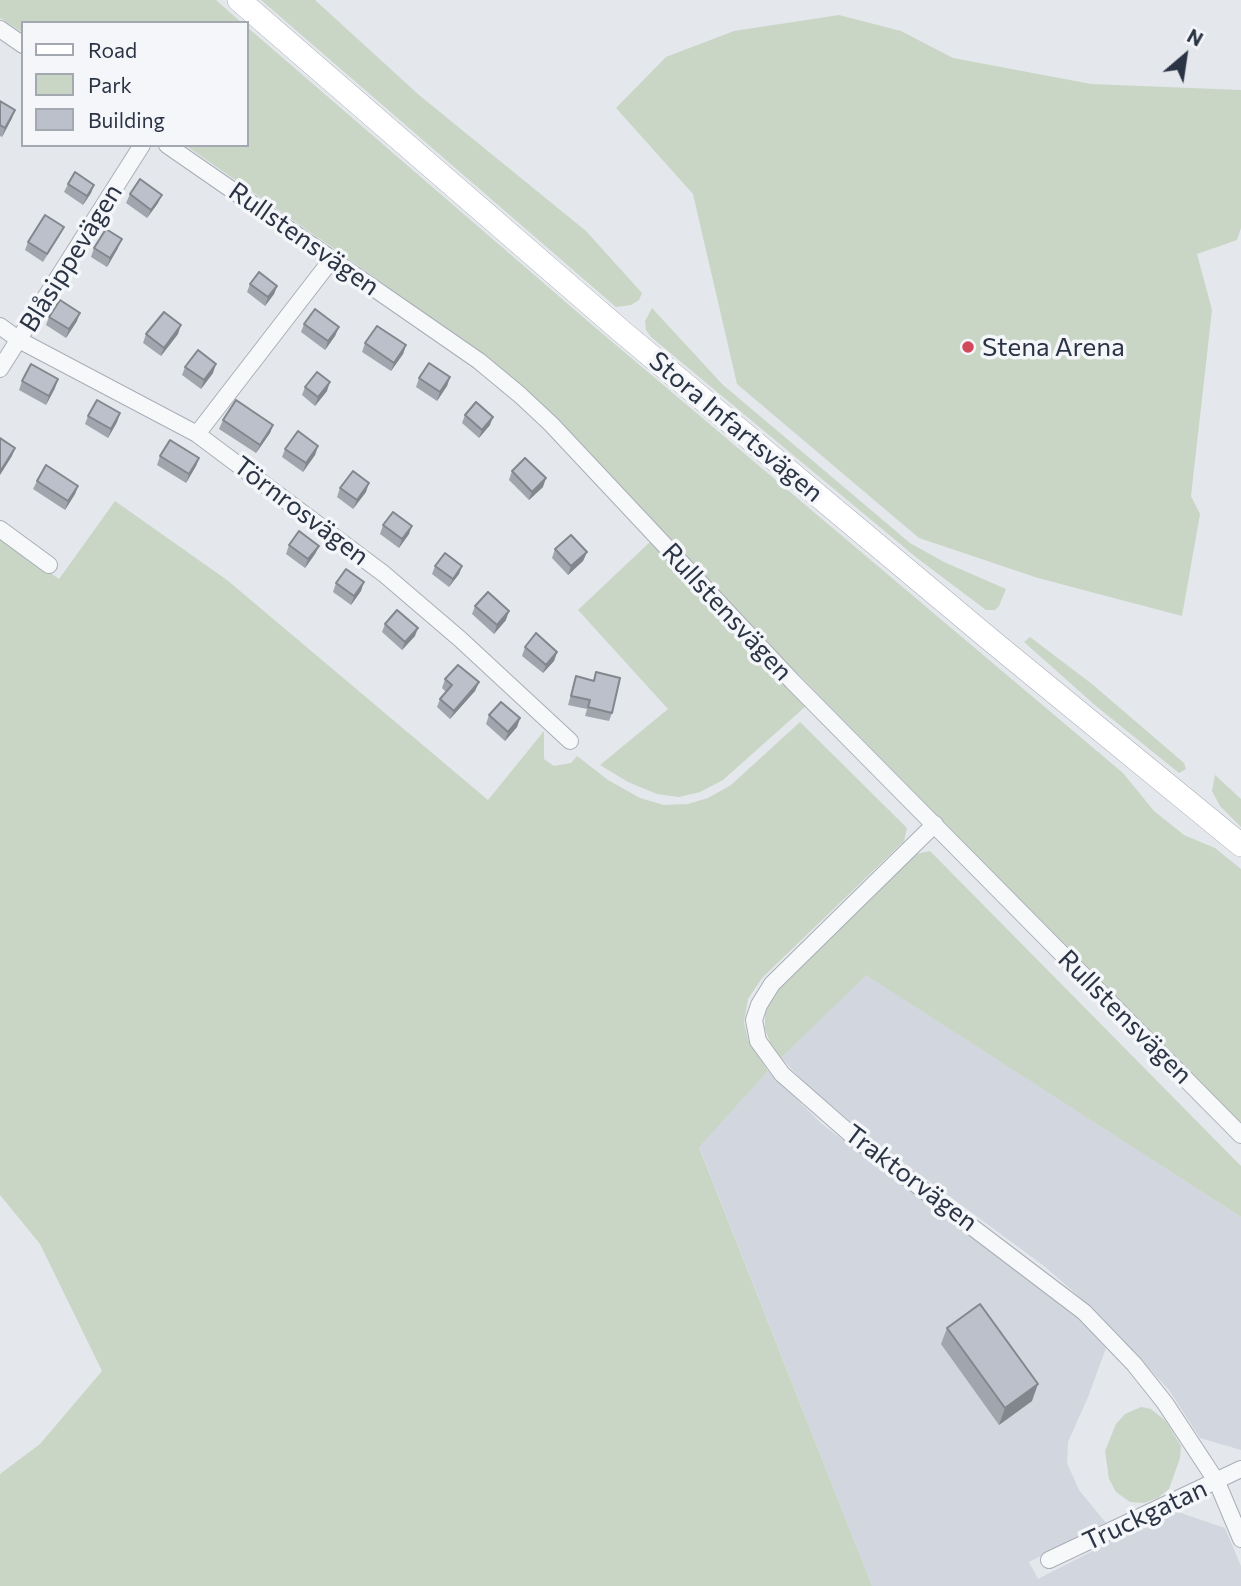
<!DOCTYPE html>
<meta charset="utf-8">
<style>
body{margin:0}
#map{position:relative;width:1241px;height:1586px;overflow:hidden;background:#e4e7ec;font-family:Commissioner,sans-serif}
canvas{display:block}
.legend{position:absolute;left:21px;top:21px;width:228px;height:126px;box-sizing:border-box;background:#f4f6f9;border:2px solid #a4a8b1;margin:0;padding:9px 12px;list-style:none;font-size:21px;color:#2b3445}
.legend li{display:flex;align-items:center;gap:14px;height:35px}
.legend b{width:35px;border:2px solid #a4a8b1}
.north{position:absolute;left:1150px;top:21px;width:70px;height:70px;-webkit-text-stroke:5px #f4f6f9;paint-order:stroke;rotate:29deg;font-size:19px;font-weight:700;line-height:28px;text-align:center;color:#2b3445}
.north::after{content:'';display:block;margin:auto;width:24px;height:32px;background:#2b3445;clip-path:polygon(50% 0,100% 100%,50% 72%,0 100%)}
</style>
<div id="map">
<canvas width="1241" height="1586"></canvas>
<ul class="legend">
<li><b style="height:9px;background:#fff"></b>Road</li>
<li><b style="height:19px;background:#c9d6c5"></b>Park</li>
<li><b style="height:19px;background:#bbc0ca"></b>Building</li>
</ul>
<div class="north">N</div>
</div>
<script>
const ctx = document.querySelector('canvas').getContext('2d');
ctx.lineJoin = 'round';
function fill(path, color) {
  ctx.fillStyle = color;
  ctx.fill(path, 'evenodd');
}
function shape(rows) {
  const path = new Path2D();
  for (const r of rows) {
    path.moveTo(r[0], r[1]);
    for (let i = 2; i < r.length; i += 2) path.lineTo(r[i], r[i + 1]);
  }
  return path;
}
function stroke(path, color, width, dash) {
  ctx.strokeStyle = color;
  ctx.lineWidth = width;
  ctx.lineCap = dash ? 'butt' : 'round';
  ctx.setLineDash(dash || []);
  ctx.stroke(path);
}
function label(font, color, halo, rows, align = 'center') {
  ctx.font = font + ' Commissioner,sans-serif';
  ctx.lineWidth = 7;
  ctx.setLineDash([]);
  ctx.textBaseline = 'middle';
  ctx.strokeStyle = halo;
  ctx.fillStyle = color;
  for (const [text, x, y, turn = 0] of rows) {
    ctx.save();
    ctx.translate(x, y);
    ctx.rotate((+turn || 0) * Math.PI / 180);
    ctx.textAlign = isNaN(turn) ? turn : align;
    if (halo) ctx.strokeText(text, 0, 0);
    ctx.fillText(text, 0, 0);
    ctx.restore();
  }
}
const built = shape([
 [865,974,1241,1217,1241,1450,1200,1438,1169,1390,1092,1308,1044,1266,873,1140,810,1088,781,1058],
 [768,1071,822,1124,1080,1319,1106,1348,1088,1397,1068,1442,1067,1463,1079,1490,1106,1523,1029,1562,1038,1579,1172,1510,1225,1528,1241,1566,1241,1586,872,1586,699,1146]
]);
const green = shape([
 [0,0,216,0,242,23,23,23,23,33,0,18],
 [261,0,315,0,419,95,586,231,642,293,639,300,631,305,616,307],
 [839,15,901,31,953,58,1091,84,1241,90,1241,228,1237,240,1197,254,1212,310,1191,496,1200,514,1182,616,1038,578,919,538,737,384,693,194,616,108,666,57,734,31],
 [247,27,591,324,1123,773,1154,811,1184,835,1215,848,1241,869,1241,1124,489,360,356,264,185,145,247,145],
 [652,308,722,384,910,543,944,562,1006,589,999,606,995,610,986,610,917,558,651,337,646,330,645,321],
 [115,501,227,580,488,800,544,731,544,759,554,766,571,763,577,756,608,780,640,798,664,805,688,804,708,798,731,785,800,722,907,828,904,841,762,978,748,999,744,1022,748,1040,768,1071,699,1147,872,1586,0,1586,0,1474,40,1444,102,1371,40,1244,0,1195,0,537,59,579],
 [651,541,806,706,723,780,700,792,679,797,657,794,628,782,600,765,668,709,578,610],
 [1030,637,1092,684,1184,763,1186,769,1179,773,1096,706,1024,642],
 [1215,775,1241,799,1241,827,1220,806,1212,791],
 [930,851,1241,1166,1241,1217,866,975,781,1058,771,1045,765,1029,765,1014,770,1001,779,987,916,854],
 [1141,1407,1151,1409,1166,1421,1181,1446,1180,1458,1169,1489,1158,1498,1144,1503,1130,1502,1116,1492,1109,1479,1105,1451,1116,1424,1125,1414]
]);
const minor = shape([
 [0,29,23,45],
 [167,145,479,361,520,395,551,424,793,682,1241,1135],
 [0,326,19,340,197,434,384,574,460,639,570,741],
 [0,369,142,145],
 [197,434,332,259],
 [0,529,49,565],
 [935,824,772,984,759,1005,754,1020,758,1041,782,1074,855,1138,1084,1312,1134,1364,1165,1403,1217,1482,1241,1539],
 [1049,1560,1241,1469]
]);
const secondary = shape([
 [239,0,620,330,993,642,1241,845]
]);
const wall = shape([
 [0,101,12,118,2,137,0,136],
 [68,184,91,193,83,205,64,192],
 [130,194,158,203,147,218,126,203],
 [60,235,43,262,25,250,28,242],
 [94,248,118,248,107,267,91,257],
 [250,284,277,286,274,294,265,306,247,292],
 [49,317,77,321,66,338,46,325],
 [304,324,339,327,335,336,325,350,301,332],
 [146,334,178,334,161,356,143,343],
 [365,343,406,345,403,354,391,371,362,352],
 [185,367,213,373,201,389,182,375],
 [450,377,447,386,437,401,416,387,419,378],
 [22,381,55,388,46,405,19,390],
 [305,387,327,391,315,406,302,395],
 [120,413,117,422,108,438,85,424,88,416],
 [465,415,490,425,479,438,462,423],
 [223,420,273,425,270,433,256,453,219,429],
 [318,446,315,455,303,472,282,457,285,449],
 [160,456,199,458,196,466,186,483,157,465],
 [512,471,543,487,529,500,509,480],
 [37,481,78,486,75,494,65,510,33,489],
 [340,488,366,492,353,509,337,497],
 [383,525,409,534,399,548,380,534],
 [289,545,319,546,315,554,305,568,286,554],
 [555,549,587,552,583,561,568,575,552,558],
 [435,566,462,566,459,574,449,587,432,574],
 [336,583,361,591,351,605,333,592],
 [475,606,506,620,494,634,472,614],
 [385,624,415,636,402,650,382,632],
 [525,647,557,652,554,661,543,673,522,656],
 [596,672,612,713,609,721,585,716,587,709,568,705,576,676,593,681],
 [445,679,479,682,475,691,450,719,437,707,440,699,446,692,442,688],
 [489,715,520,718,517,727,505,741,486,724],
 [947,1328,1032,1401,999,1425,941,1344]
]);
const shadedWall = shape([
 [15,110,12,118,2,137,5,128],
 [94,185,91,193,83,205,87,196],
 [162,195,158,203,147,218,151,210],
 [122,239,118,248,107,267,110,258],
 [277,286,274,294,265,306,268,297],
 [80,313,77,321,66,338,69,329],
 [181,325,178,334,161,356,164,348],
 [339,327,335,336,325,350,328,341],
 [406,345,403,354,391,371,394,363],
 [216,364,213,373,201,389,204,380],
 [450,377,447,386,437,401,440,392],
 [58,379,55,388,46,405,49,396],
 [330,382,327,391,315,406,318,397],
 [120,413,117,422,108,438,111,429],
 [493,417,490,425,479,438,482,430],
 [273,425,270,433,256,453,260,445],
 [318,446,315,455,303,472,306,463],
 [15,448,12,456,0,475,0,472],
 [199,458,196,466,186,483,189,474],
 [546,478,543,487,529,500,532,492],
 [369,483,366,492,353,509,357,500],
 [78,486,75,494,65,510,68,501],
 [412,526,409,534,399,548,402,539],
 [319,546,315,554,305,568,308,559],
 [587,552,583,561,568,575,571,566],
 [462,566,459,574,449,587,453,579],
 [364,582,361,591,351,605,354,596],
 [509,611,506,620,494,634,497,625],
 [418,628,415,636,402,650,405,642],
 [557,652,554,661,543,673,546,665],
 [479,682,475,691,450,719,454,711],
 [520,718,517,727,505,741,508,732],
 [1038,1384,1032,1401,999,1425,1005,1408]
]);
const building = shape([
 [0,101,15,110,5,128,0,125,0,101],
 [75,172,94,185,87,196,68,184,75,172],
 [140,179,162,195,151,210,130,194,140,179],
 [45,215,64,227,47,254,28,242,45,215],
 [106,229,122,239,110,258,94,248,106,229],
 [259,272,277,286,268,297,250,284,259,272],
 [60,300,80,313,69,329,49,317,60,300],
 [315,309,339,327,328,341,304,324,315,309],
 [164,312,181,325,164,348,146,334,164,312],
 [377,326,406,345,394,363,365,343,377,326],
 [198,350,216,364,204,380,185,367,198,350],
 [429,363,450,377,440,392,419,378,429,363],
 [31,364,58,379,49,396,22,381,31,364],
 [317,372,330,382,318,397,305,387,317,372],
 [97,400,120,413,111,429,88,416,97,400],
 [236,400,273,425,260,445,223,420,236,400],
 [476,402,493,417,482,430,465,415,476,402],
 [298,431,318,446,306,463,285,449,298,431],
 [0,438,15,448,0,472,0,438],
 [170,440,199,458,189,474,160,456,170,440],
 [525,458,546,478,532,492,512,471,525,458],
 [46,465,78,486,68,501,37,481,46,465],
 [353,471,369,483,357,500,340,488,353,471],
 [393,512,412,526,402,539,383,525,393,512],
 [299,531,319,546,308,559,289,545,299,531],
 [571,535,587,552,571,566,555,549,571,535],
 [445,553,462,566,453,579,435,566,445,553],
 [346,569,364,582,354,596,336,583,346,569],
 [488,592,509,611,497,625,475,606,488,592],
 [397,610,418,628,405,642,385,624,397,610],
 [536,633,557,652,546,665,525,647,536,633],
 [458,665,479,682,454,711,440,699,452,685,445,679,458,665],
 [596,672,620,678,612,713,588,707,590,700,571,696,576,676,594,681,596,672],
 [501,702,520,718,508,732,489,715,501,702],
 [980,1304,1038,1384,1005,1408,947,1328,980,1304]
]);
const markers = [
 [968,347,7,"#d1495b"]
];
const streetNames = [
 ["Rullstensvägen",304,239,35],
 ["Blåsippevägen",71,258,-58],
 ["Stora Infartsvägen",736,427,40],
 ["Törnrosvägen",301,511,37],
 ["Rullstensvägen",727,612,47],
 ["Rullstensvägen",1125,1017,45],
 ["Traktorvägen",911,1178,37],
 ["Truckgatan",1145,1515,-25]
];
const poiNames = [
 ["Stena Arena",982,347]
];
fill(built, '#d2d6de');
fill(green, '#c9d6c5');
stroke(minor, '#a9aeb7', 18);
stroke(secondary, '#a9aeb7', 24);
stroke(minor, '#f7f8fa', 16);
stroke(secondary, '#fff', 23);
fill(wall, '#a1a5ae');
fill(shadedWall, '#83868d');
fill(building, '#bbc0ca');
stroke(building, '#83868d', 2);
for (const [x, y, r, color] of markers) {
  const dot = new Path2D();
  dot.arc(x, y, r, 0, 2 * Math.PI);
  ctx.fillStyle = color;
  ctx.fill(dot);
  stroke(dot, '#f4f6f9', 2.5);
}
label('26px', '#2b3445', '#f4f6f9', streetNames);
label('26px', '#2b3445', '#f4f6f9', poiNames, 'left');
</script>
